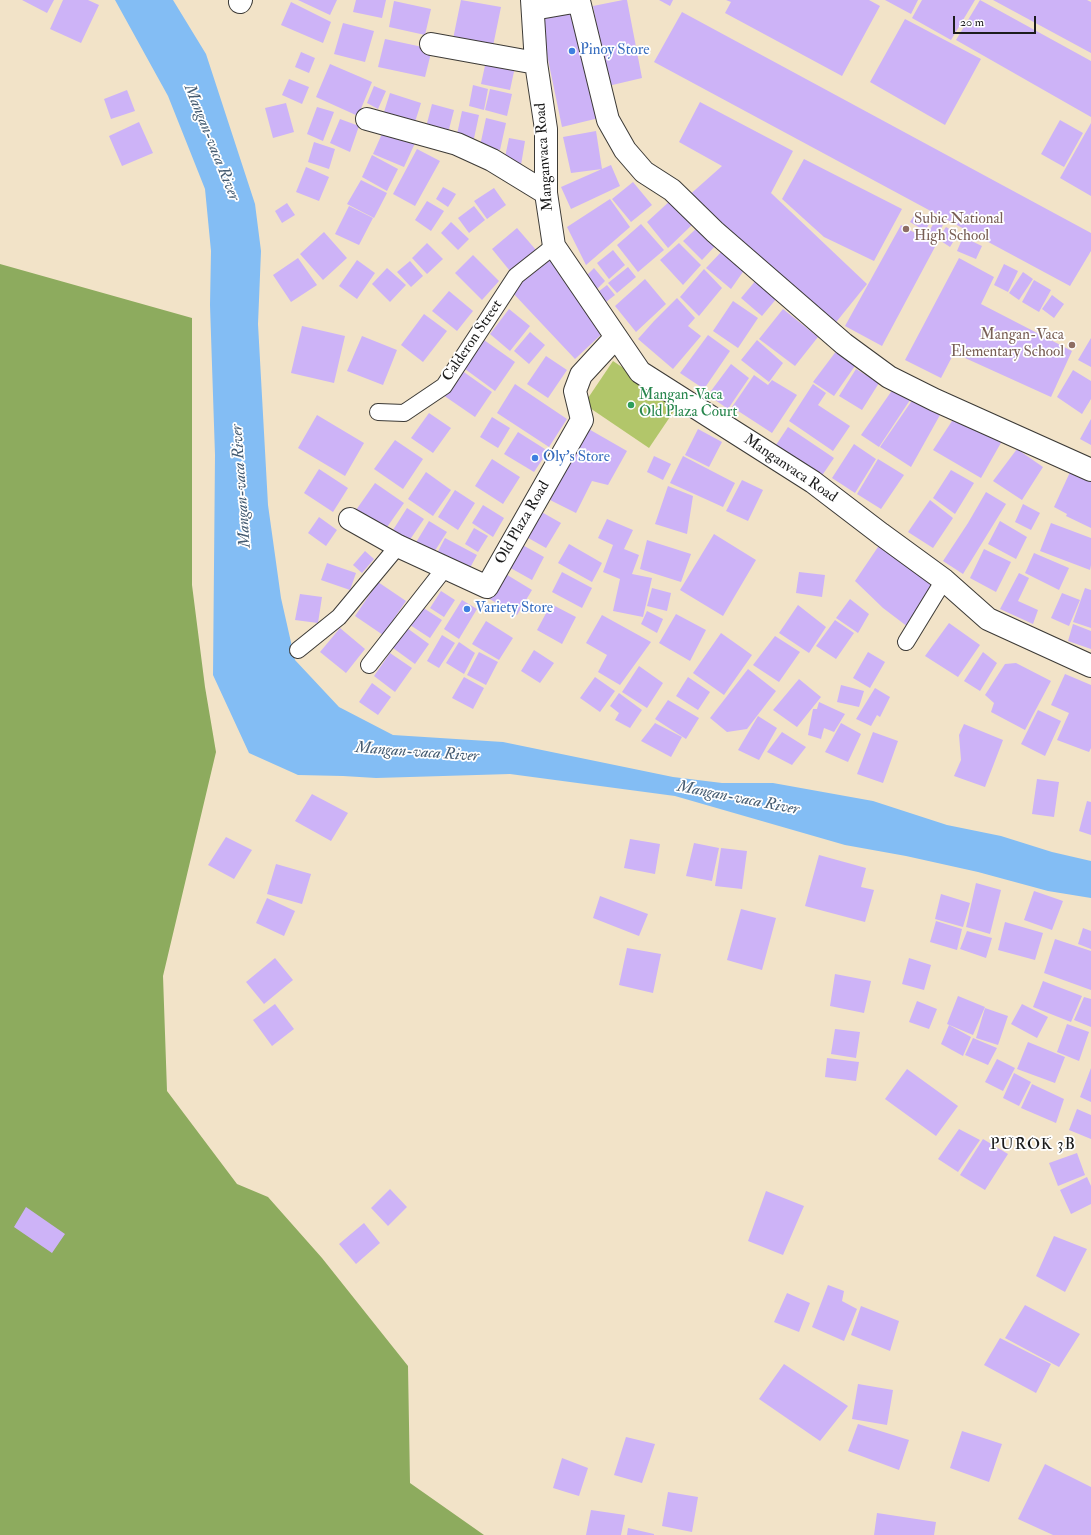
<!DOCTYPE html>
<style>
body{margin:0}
#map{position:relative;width:1091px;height:1535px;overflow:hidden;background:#f2e3c8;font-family:"IM FELL Double Pica",serif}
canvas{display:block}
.scale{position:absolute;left:953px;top:16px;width:83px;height:18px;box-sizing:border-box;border:2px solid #1c1c1c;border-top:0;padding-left:5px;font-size:12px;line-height:14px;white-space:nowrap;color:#1c1c1c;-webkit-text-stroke:3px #fff;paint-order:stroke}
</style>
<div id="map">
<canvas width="1091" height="1535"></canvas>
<div class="scale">20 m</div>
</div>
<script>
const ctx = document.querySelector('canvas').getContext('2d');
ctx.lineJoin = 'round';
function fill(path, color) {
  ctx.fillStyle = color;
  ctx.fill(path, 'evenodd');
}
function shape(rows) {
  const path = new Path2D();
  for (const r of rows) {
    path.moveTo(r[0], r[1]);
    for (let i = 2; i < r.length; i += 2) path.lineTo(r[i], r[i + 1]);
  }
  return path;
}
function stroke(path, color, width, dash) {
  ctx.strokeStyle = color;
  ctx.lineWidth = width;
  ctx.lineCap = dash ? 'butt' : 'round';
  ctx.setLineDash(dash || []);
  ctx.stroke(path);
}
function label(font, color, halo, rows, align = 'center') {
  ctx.font = font + ' "IM FELL Double Pica",serif';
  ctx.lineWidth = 3.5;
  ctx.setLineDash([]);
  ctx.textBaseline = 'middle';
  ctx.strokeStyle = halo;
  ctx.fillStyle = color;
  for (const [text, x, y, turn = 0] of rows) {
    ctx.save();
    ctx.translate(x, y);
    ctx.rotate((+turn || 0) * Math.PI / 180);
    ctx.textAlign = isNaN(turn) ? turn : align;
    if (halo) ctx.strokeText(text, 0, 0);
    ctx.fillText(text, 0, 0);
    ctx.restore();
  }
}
const green = shape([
 [613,361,678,405,649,448,584,404]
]);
const forest = shape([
 [0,264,192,318,192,585,205,687,216,752,163,976,167,1091,237,1184,268,1197,322,1258,408,1366,410,1483,484,1535,0,1535]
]);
const water = shape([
 [115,0,173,0,206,54,255,204,261,251,258,324,268,505,281,598,295,660,339,707,393,735,503,742,673,777,722,783,773,783,873,801,947,825,1001,836,1052,852,1091,861,1091,898,1048,891,978,872,906,856,845,845,675,796,510,774,376,778,343,776,298,775,249,753,213,675,215,455,210,305,211,251,205,189,168,96]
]);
const building = shape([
 [22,0,54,0,47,13],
 [63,0,88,0,99,5,81,43,50,29],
 [298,0,337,0,330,15],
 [356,0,386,0,382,18,353,12],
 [461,0,501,7,493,46,453,39],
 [623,0,627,0,642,78,608,86,593,6],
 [659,0,673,0,670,6],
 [726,0,869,0,880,6,842,76,725,13,731,2],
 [885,0,918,0,911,14],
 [922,0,975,0,951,40,912,18],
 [980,0,1091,61,1091,117,956,40],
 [993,0,1087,0,1091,2,1091,53],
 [394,1,431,9,425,35,389,27],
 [291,2,331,22,323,43,281,25],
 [574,9,599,118,562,127,539,16],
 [682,12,1091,233,1091,251,1070,286,654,62],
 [905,19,981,59,945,125,870,82],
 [343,23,374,31,365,62,334,54],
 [385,39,432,49,425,77,378,67],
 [301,52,315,58,309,73,295,67],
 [486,61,515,67,510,90,481,84],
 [330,64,372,82,358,116,316,97],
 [289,79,309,87,302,104,282,95],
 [473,85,488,89,484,110,469,106],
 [374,86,386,91,378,109,367,103],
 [490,89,512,94,507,116,485,110],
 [127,90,135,111,111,119,104,99],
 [390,93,421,103,415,122,384,112],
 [700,102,793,151,771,193,867,284,833,326,686,198,722,166,679,142],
 [286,103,294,132,273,138,265,108],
 [432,104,454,110,447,137,425,131],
 [317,107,334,112,323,141,307,134],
 [462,111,479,115,473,143,456,139],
 [486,118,506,123,500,150,480,146],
 [340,119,359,126,350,152,330,143],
 [1060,120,1083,133,1064,167,1041,154],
 [139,122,153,153,122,166,109,136],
 [1091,123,1091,196,1060,178],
 [385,127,416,141,404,167,373,154],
 [596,131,602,169,571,173,563,137],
 [509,138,525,141,521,165,504,162],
 [314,142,335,149,329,169,308,162],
 [417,149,440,161,415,206,393,194],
 [372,155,398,169,387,191,362,177],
 [804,159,902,209,874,261,824,237,782,199],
 [611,165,620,186,571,209,561,187],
 [306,167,329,177,319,201,296,192],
 [361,180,387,193,374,218,347,204],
 [633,182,652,205,631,222,612,199],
 [443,187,456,194,448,207,436,199],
 [494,188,506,205,487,219,474,201],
 [610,199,630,227,586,265,567,227],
 [671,200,694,223,668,248,647,222],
 [427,201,444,211,431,231,415,220],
 [287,203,295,215,282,223,275,211],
 [349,206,373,218,359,245,335,234],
 [474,206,485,220,469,233,458,218],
 [917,211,932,219,925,231,910,222],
 [935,221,943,225,936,238,928,233],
 [451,222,469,239,458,250,441,233],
 [641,224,664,250,638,272,617,245],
 [901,225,936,245,882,346,845,326],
 [699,226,717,244,702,260,683,241],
 [946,227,958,234,950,247,938,239],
 [517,228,536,250,510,271,492,249],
 [324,232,347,258,323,280,300,254],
 [963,237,982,246,976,259,957,251],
 [427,243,443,259,427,274,412,258],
 [679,243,701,265,683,285,660,260],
 [613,250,625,265,609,279,597,263],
 [723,250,745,269,731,289,706,268],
 [473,255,499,281,482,300,455,273],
 [298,258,317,285,291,302,273,275],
 [959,258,994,277,981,304,1072,351,1051,397,954,353,941,378,905,360],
 [357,260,375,273,357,299,339,286],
 [550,260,605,331,575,359,511,291],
 [410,261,423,276,411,287,397,272],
 [1004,264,1018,271,1008,292,994,285],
 [628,267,636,277,617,293,608,283],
 [387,268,406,285,390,302,372,284],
 [594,268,605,281,595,291,584,278],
 [704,269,722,288,699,316,680,297],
 [1023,272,1033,279,1019,300,1009,293],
 [645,279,666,304,636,332,615,306],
 [757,279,777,298,762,316,741,298],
 [1034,280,1051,290,1039,312,1022,302],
 [607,285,615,295,606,302,598,292],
 [449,291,473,311,457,331,432,311],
 [1052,295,1064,304,1054,318,1042,309],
 [677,298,695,318,688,326,701,336,673,369,638,339,654,321],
 [733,301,758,318,738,348,713,331],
 [509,309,530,326,510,351,490,334],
 [783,309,818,337,795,366,759,339],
 [424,314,447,331,423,362,401,345],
 [302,326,345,336,334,383,291,373],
 [530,332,545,345,529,364,514,351],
 [708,335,730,351,704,389,680,373],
 [362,336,397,350,383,385,347,371],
 [1091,338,1091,367,1078,360],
 [484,340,515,362,495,391,465,369],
 [757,340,783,363,769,382,741,360],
 [837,350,857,363,834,396,813,382],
 [546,356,567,370,548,398,527,384],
 [731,364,749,378,728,409,708,395],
 [856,369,879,383,862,410,839,396],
 [461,370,492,392,475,417,443,395],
 [1073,370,1091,381,1091,399,1082,414,1057,397],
 [754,375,768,385,772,380,797,395,772,433,732,407],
 [515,384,567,419,549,447,497,413],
 [813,384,826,393,818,405,850,426,833,451,789,421],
 [893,389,910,400,879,447,861,435],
 [913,399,940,415,911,467,880,447],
 [429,413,451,428,433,453,411,438],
 [317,415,364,443,345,476,298,448],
 [492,417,510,428,498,448,480,437],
 [954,418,1002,441,981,478,933,450],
 [1091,419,1091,445,1080,439],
 [580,424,627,451,608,485,592,481,576,513,550,500,567,467],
 [788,427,834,458,821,477,776,445],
 [698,429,722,442,709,467,685,455],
 [518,432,548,451,534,472,504,454],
 [395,440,423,459,403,489,374,469],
 [854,444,876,459,855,493,832,478],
 [1017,449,1043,467,1022,500,993,481],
 [654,456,671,464,663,480,647,472],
 [683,456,735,483,723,507,670,483],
 [492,459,520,477,503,504,475,486],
 [878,459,904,475,881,509,857,494],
 [319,469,348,488,333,512,304,493],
 [951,470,974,483,955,514,933,498],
 [1071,470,1091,479,1091,528,1066,516,1067,514,1054,507],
 [426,472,451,490,433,516,408,499],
 [742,480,763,490,748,521,726,511],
 [375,483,404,503,385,530,356,510],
 [668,486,693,496,687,534,655,524],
 [455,490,475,503,458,530,438,517],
 [986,492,1006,504,963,574,943,561,968,523],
 [930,500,953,518,933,548,908,532],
 [1023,504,1040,513,1031,530,1015,522],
 [483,505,504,518,493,537,472,523],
 [407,508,424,519,409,541,393,530],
 [538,510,561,523,546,548,523,535],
 [319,517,337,530,326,546,308,533],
 [607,519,633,530,624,549,639,555,632,574,652,578,643,617,613,611,620,579,603,572,613,545,598,538],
 [429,521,447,532,429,560,412,549],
 [1000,521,1027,537,1016,559,988,544],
 [1051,523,1091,538,1091,565,1090,570,1040,551],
 [474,528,488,536,478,552,465,544],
 [714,534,756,560,723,616,680,590],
 [445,538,477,555,465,577,434,559],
 [647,540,691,554,681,582,640,569],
 [519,543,544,557,532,580,507,566],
 [569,544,602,563,592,582,558,563],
 [880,544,933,584,908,627,883,608,855,581],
 [984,549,1011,562,996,592,970,578],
 [365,551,374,559,362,573,353,565],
 [1034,553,1069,568,1059,590,1025,573],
 [327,563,356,573,350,590,321,580],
 [562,572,592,588,582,608,552,592],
 [799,572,825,575,822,597,796,593],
 [504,573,532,590,517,615,488,598],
 [1019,573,1029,578,1018,601,1038,610,1033,624,1000,609],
 [378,582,406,601,383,635,355,616],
 [652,588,671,593,667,611,647,606],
 [1085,588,1091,590,1091,628,1073,622],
 [441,591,455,600,444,617,430,608],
 [1062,593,1080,600,1069,626,1051,618],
 [300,594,322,597,318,623,295,620],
 [850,599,869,614,858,633,836,618],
 [462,600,477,609,459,639,444,629],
 [551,604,576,617,562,644,537,630],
 [798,605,826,627,809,653,779,633],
 [422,607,442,620,430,638,410,625],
 [647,611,663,619,657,633,641,624],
 [676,614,706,630,690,661,659,643],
 [602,615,651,642,620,685,598,672,607,655,586,643],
 [835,620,854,633,836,659,816,646],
 [486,621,513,638,499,660,472,644],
 [949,623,980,645,958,677,925,656],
 [1073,624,1091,631,1091,649,1068,641],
 [340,628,365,649,346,673,320,652],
 [407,628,429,644,415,664,393,648],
 [721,633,752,655,724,695,693,673],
 [442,635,455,643,439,668,427,661],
 [775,636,800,652,779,682,753,665],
 [459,642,475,653,464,674,446,663],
 [534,650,554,663,540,683,521,671],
 [479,652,498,662,486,685,467,675],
 [868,652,885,662,870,688,853,678],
 [983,652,997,663,980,691,964,681],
 [390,653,412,668,395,692,374,676],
 [1016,663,1051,681,1025,730,991,712,994,703,985,695,1005,664],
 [639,666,663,683,647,708,622,692],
 [748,669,776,691,747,729,727,732,710,718],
 [1065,674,1091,685,1091,748,1089,752,1057,740,1069,713,1051,705],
 [464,677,484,688,473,709,452,698],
 [595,677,615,691,600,712,580,698],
 [688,677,710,692,698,710,676,696],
 [799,679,821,697,797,727,773,710],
 [372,683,391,697,378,715,359,702],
 [841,685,864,691,859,707,837,702],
 [875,688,890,697,880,717,877,715,871,726,856,719],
 [619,693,642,710,630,728,615,720,619,713,610,706],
 [668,700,699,718,686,739,655,719],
 [819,702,845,714,834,732,824,728,821,739,808,735,813,709,817,709],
 [1038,710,1061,721,1045,756,1021,744],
 [758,716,777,728,759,760,738,750],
 [655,723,682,737,671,757,641,741],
 [841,723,861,734,848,762,825,752],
 [964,724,1003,740,985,787,954,776,961,760,959,735],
 [782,732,806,747,792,765,767,752],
 [873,732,898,741,883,783,857,774],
 [1037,779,1059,782,1054,817,1032,814],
 [312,794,348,813,331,841,295,821],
 [1087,801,1091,802,1091,835,1079,831],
 [226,837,252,850,234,879,208,865],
 [630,839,660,844,655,874,624,868],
 [694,843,719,848,712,881,686,876],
 [721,848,747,851,742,889,715,886],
 [819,855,866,868,861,887,874,890,865,922,805,906],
 [276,864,311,874,302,904,267,894],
 [976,883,1001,890,990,934,966,927],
 [1034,891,1063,901,1052,930,1024,920],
 [941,894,970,903,963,927,935,919],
 [600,896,648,914,639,936,593,918],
 [267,898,295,911,284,936,256,923],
 [741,909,776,918,762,970,727,960],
 [936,921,962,929,957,950,930,942],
 [1005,922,1043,933,1035,960,998,950],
 [1083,928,1091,931,1091,949,1078,944],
 [967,931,992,938,986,958,960,949],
 [1055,939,1091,951,1091,990,1044,973],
 [627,948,661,954,653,993,619,985],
 [275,958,293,980,264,1004,246,982],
 [909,958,931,965,924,990,902,984],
 [835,974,871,981,864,1013,830,1006],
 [1043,981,1082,996,1071,1022,1033,1007],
 [958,996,985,1007,973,1035,947,1024],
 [1084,997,1091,999,1091,1027,1074,1020],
 [917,1001,937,1009,929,1029,909,1022],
 [275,1004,294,1029,272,1046,253,1020],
 [1022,1004,1048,1017,1037,1038,1011,1024],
 [985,1008,1008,1016,998,1045,976,1038],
 [1067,1024,1089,1032,1079,1061,1057,1052],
 [949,1025,971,1037,963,1056,941,1044],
 [835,1029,860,1032,856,1058,831,1054],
 [973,1038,997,1048,988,1065,965,1055],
 [1028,1042,1065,1057,1055,1083,1017,1069],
 [827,1058,859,1062,856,1081,825,1077],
 [997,1059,1015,1068,1003,1091,985,1082],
 [1091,1068,1091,1102,1080,1097],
 [907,1069,958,1106,936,1136,885,1099],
 [1014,1073,1031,1082,1019,1106,1003,1098],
 [1032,1084,1064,1099,1056,1123,1021,1108],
 [1077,1109,1091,1115,1091,1139,1069,1130],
 [959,1129,980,1140,958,1172,938,1159],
 [983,1139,1008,1154,985,1190,960,1175],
 [1077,1153,1085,1175,1058,1186,1049,1163],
 [1087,1177,1091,1186,1091,1204,1071,1214,1060,1190],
 [390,1189,407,1207,388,1226,371,1208],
 [766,1191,804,1206,783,1255,748,1241],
 [26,1207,65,1234,52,1253,14,1227],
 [364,1223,380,1243,356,1264,339,1244],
 [1054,1236,1087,1249,1065,1292,1036,1276],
 [828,1285,844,1291,842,1301,857,1309,844,1341,812,1327],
 [787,1293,810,1303,799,1332,774,1322],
 [1025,1305,1080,1334,1059,1367,1005,1338],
 [861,1306,899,1321,890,1351,851,1335],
 [1000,1338,1051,1364,1036,1393,984,1365],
 [784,1364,848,1406,820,1441,759,1399],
 [858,1384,893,1390,887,1425,852,1419],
 [858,1424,909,1440,899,1470,848,1451],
 [962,1431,1002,1444,989,1482,950,1468],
 [626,1437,655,1444,642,1483,614,1475],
 [562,1458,588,1468,579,1496,553,1488],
 [1045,1464,1091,1487,1091,1535,1053,1535,1018,1519],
 [668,1492,698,1497,692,1532,662,1526],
 [591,1510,625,1515,621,1535,586,1535],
 [877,1513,936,1522,934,1535,874,1535],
 [628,1528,654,1534,654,1535,627,1535]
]);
const lane = shape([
 [378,412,404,413,444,386,516,276,554,246],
 [906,642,944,580],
 [298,650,339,617,398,546],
 [369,665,445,568]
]);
const street = shape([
 [532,0,536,63,546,129,546,193,554,246,640,372,813,482,881,534,944,580,988,619,1091,666],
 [240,2,241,0],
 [533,9,579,1,608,120,625,150,644,172,672,190,715,232,844,344,889,377,935,400,1091,470],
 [431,44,536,63],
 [367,119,457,144,492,160,546,193],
 [350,519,398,546,487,587,582,420,575,391,581,375,616,337]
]);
const markers = [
 [572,51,4,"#3f7fe0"],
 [906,229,4,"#8d6e63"],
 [1072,345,4,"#8d6e63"],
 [631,405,4,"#2e9e5b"],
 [535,458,4,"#3f7fe0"],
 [467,609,4,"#3f7fe0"]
];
const shopNames = [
 ["Pinoy Store",580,51],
 ["Oly's Store",543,458],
 ["Variety Store",475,609]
];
const streetNames = [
 ["Manganvaca Road",545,157,-94],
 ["Calderon Street",473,341,-56],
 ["Manganvaca Road",790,469,34],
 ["Old Plaza Road",523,523,-60]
];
const educationNames = [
 ["Subic National",914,220],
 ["High School",914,237],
 ["Mangan-Vaca",1064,336,"right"],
 ["Elementary School",1064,353,"right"]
];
const leisureNames = [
 ["Mangan-Vaca",639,396],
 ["Old Plaza Court",639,413]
];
const waterNames = [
 ["Mangan-vaca River",211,143,68],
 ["Mangan-vaca River",242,486,-94],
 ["Mangan-vaca River",417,753,4],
 ["Mangan-vaca River",738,799,11]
];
const neighbourhoodNames = [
 ["PUROK 3B",1033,1146]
];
fill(green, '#b2c66a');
fill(forest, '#8dab5e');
fill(water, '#83bdf4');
fill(building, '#cdb3f7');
stroke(lane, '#3c3a36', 18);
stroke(street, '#3c3a36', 24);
stroke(lane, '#fff', 16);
stroke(street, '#fff', 22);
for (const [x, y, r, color] of markers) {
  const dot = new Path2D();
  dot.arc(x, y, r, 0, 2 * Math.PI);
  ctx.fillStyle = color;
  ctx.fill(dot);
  stroke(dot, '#fff', 1.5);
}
label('15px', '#366cbe', '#fff', shopNames, 'left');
label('15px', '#1c1c1c', '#fff', streetNames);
label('15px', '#785e54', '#fff', educationNames, 'left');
label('15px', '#27864d', '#fff', leisureNames, 'left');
label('italic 16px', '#455c72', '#fff', waterNames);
ctx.letterSpacing = '1px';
label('16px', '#1c1c1c', '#fff', neighbourhoodNames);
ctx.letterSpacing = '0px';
</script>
